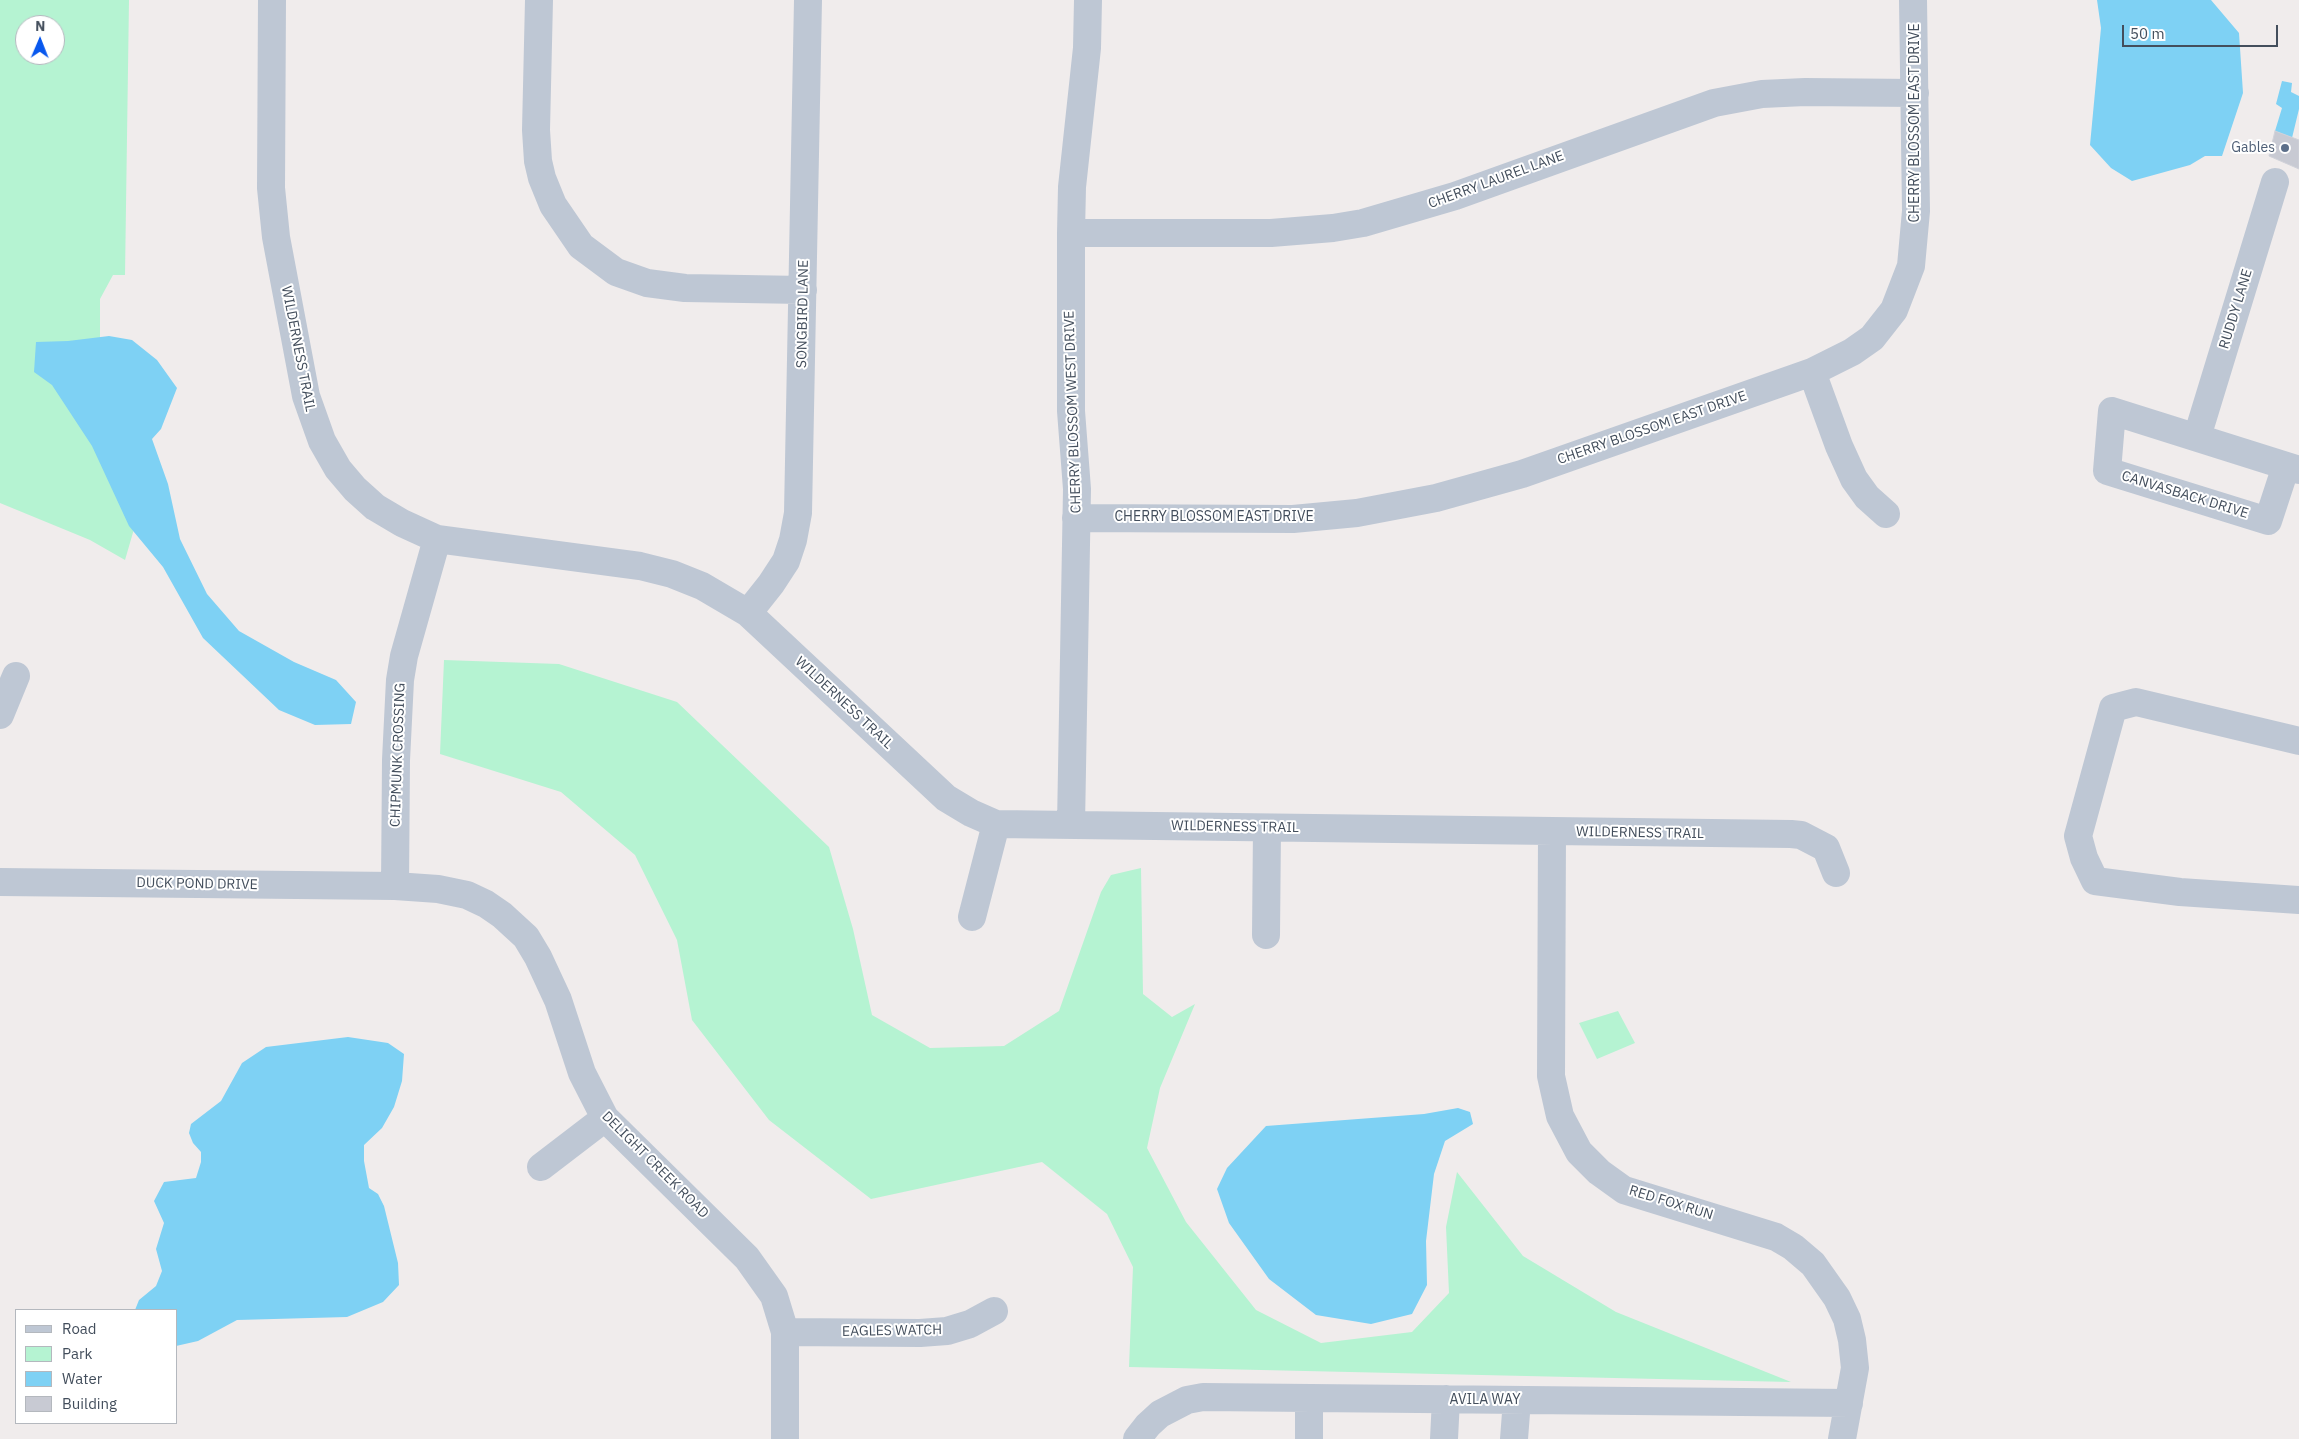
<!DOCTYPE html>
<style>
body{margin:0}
#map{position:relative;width:2299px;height:1439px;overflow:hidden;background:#f0ecec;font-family:"IBM Plex Sans",sans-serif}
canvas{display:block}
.legend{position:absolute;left:15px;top:1309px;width:162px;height:115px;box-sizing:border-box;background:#fff;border:1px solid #b4b8be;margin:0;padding:6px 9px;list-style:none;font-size:15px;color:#434e5c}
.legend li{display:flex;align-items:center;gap:10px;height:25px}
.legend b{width:25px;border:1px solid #b4b8be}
.north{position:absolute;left:15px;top:15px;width:50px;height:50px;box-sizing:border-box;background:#fff;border:1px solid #b4b8be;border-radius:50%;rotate:1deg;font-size:14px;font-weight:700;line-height:20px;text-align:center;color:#434e5c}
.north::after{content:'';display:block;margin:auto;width:18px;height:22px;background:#0858ee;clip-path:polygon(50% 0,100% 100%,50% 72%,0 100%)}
.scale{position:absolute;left:2122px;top:25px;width:156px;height:22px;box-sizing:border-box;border:2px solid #434e5c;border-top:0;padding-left:6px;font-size:15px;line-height:18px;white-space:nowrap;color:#434e5c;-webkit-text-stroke:4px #fff;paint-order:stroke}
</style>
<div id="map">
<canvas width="2299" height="1439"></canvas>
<ul class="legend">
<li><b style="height:6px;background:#bec7d4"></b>Road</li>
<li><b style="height:14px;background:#b5f3d2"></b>Park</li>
<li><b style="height:14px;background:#7ed1f4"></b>Water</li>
<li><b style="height:14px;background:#c8cad3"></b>Building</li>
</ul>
<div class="north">N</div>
<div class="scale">50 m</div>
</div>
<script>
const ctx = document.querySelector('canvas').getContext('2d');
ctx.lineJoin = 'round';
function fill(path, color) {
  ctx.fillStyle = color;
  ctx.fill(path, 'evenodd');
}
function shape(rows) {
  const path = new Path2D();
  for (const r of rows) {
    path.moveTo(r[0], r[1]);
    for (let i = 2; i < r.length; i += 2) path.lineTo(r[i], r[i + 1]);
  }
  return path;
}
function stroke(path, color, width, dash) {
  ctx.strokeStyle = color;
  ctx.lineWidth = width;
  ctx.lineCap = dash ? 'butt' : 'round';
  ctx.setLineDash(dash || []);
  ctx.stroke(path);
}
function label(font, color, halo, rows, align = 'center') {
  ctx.font = font + ' "IBM Plex Sans",sans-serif';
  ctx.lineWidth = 4;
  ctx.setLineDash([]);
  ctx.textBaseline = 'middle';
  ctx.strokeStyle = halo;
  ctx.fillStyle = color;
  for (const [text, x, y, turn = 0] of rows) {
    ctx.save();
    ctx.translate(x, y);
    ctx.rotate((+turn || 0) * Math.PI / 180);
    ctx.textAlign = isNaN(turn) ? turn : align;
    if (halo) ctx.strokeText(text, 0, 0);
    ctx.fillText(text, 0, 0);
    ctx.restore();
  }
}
const green = shape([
 [0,0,129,0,125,275,113,275,100,299,100,372,141,505,125,560,90,540,0,503],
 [25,25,55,25,55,55,25,55],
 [444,660,559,664,677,702,829,847,853,929,872,1015,930,1048,1004,1046,1059,1011,1101,892,1111,875,1141,868,1143,994,1172,1017,1195,1004,1160,1088,1147,1148,1186,1222,1256,1310,1321,1343,1412,1332,1449,1293,1446,1227,1457,1172,1523,1256,1616,1312,1791,1382,1129,1367,1133,1267,1107,1214,1042,1162,871,1199,769,1120,692,1020,677,940,635,855,561,792,440,754],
 [1618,1011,1635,1043,1597,1059,1579,1023]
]);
const water = shape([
 [2097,0,2211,0,2239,33,2243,93,2222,156,2205,156,2190,165,2132,181,2111,168,2090,145,2101,28],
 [2282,81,2292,83,2291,92,2299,96,2299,109,2292,138,2275,131,2282,108,2276,104],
 [109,336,132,340,157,360,177,388,161,429,152,439,168,484,180,539,207,594,239,631,294,662,336,680,356,702,351,724,315,725,279,710,203,638,163,567,129,526,92,446,52,385,34,372,36,342,68,341],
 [348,1037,388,1043,404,1054,402,1081,394,1107,382,1128,364,1145,364,1161,369,1188,378,1194,384,1206,398,1263,399,1285,383,1302,347,1317,237,1320,198,1341,176,1346,176,1310,135,1310,139,1300,156,1286,162,1271,156,1249,164,1223,154,1201,164,1182,196,1178,201,1162,201,1152,193,1143,189,1133,191,1124,221,1101,242,1063,266,1047],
 [1458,1108,1470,1112,1473,1124,1445,1141,1434,1174,1426,1241,1427,1285,1412,1314,1371,1324,1316,1315,1269,1279,1229,1223,1217,1189,1227,1168,1266,1126,1424,1114]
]);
const building = shape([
 [2275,131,2299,140,2299,169,2269,156,2275,131]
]);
const minor = shape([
 [272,0,271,188,276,237,306,396,322,441,338,469,355,489,375,507,402,523,437,539,640,566,672,574,702,586,748,613,946,798,971,813,996,824,1791,834,1801,835,1826,848,1836,873],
 [539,0,536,130,538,161,542,178,553,205,581,246,616,272,647,283,685,288,803,290],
 [1071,233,1271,233,1333,228,1363,223,1455,196,1714,103,1762,94,1805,92,1915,93],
 [1812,372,1839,446,1854,479,1867,497,1886,514],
 [2197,437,2275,182],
 [2286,466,2268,521,2107,471,2112,411,2299,470],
 [1076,518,1293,519,1357,513,1436,498,1522,474,1812,372,1852,352,1872,338,1894,310,1911,266,1916,211,1913,0],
 [748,613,771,584,786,561,793,540,798,513,808,0],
 [0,715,16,676],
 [2299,741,2136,702,2113,708,2078,836,2084,858,2095,881,2180,892,2299,900],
 [1071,825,1077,489,1071,411,1071,233,1072,187,1087,48,1088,0],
 [1552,832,1551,1076,1560,1116,1579,1152,1599,1172,1624,1190,1776,1237,1793,1247,1813,1264,1837,1298,1847,1319,1852,1340,1855,1368,1842,1439],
 [0,882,395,886,438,889,467,895,486,904,502,915,526,937,538,957,558,1000,582,1073,605,1118,747,1258,774,1296,785,1332,785,1439],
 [395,886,396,760,400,680,404,656,437,539],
 [972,917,996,824],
 [1266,935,1267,828],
 [541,1167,605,1118],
 [785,1332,920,1333,947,1331,970,1324,994,1311],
 [1137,1439,1148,1425,1160,1414,1187,1400,1203,1397,1849,1403],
 [1309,1439,1309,1398],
 [1444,1439,1446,1399],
 [1514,1439,1517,1400]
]);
const markers = [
 [2285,148,5,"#5c6f8a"]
];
const streetNames = [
 ["CHERRY BLOSSOM EAST DRIVE",1915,123,-90],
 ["CHERRY LAUREL LANE",1496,180,-20],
 ["RUDDY LANE",2236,309,-73],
 ["SONGBIRD LANE",803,314,-89],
 ["WILDERNESS TRAIL",298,349,79],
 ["CHERRY BLOSSOM WEST DRIVE",1073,412,-92],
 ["CHERRY BLOSSOM EAST DRIVE",1652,428,-19],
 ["CANVASBACK DRIVE",2185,495,17],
 ["CHERRY BLOSSOM EAST DRIVE",1214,517],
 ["WILDERNESS TRAIL",844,703,43],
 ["CHIPMUNK CROSSING",398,755,-88],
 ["WILDERNESS TRAIL",1235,827,1],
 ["WILDERNESS TRAIL",1640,833,1],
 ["DUCK POND DRIVE",197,884,1],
 ["DELIGHT CREEK ROAD",655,1165,45],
 ["RED FOX RUN",1671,1203,17],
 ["EAGLES WATCH",892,1331,-1],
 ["AVILA WAY",1485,1400]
];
const serviceNames = [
 ["Gables",2275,148]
];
fill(green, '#b5f3d2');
fill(water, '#7ed1f4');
fill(building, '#c8cad3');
stroke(building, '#d0d2d9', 1);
stroke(minor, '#bec7d4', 28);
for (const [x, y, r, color] of markers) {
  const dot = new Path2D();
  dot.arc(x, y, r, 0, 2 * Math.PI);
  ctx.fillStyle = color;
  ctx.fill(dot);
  stroke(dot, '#fff', 2);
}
label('14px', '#434e5c', '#fff', streetNames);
label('14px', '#4e5e75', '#fff', serviceNames, 'right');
</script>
